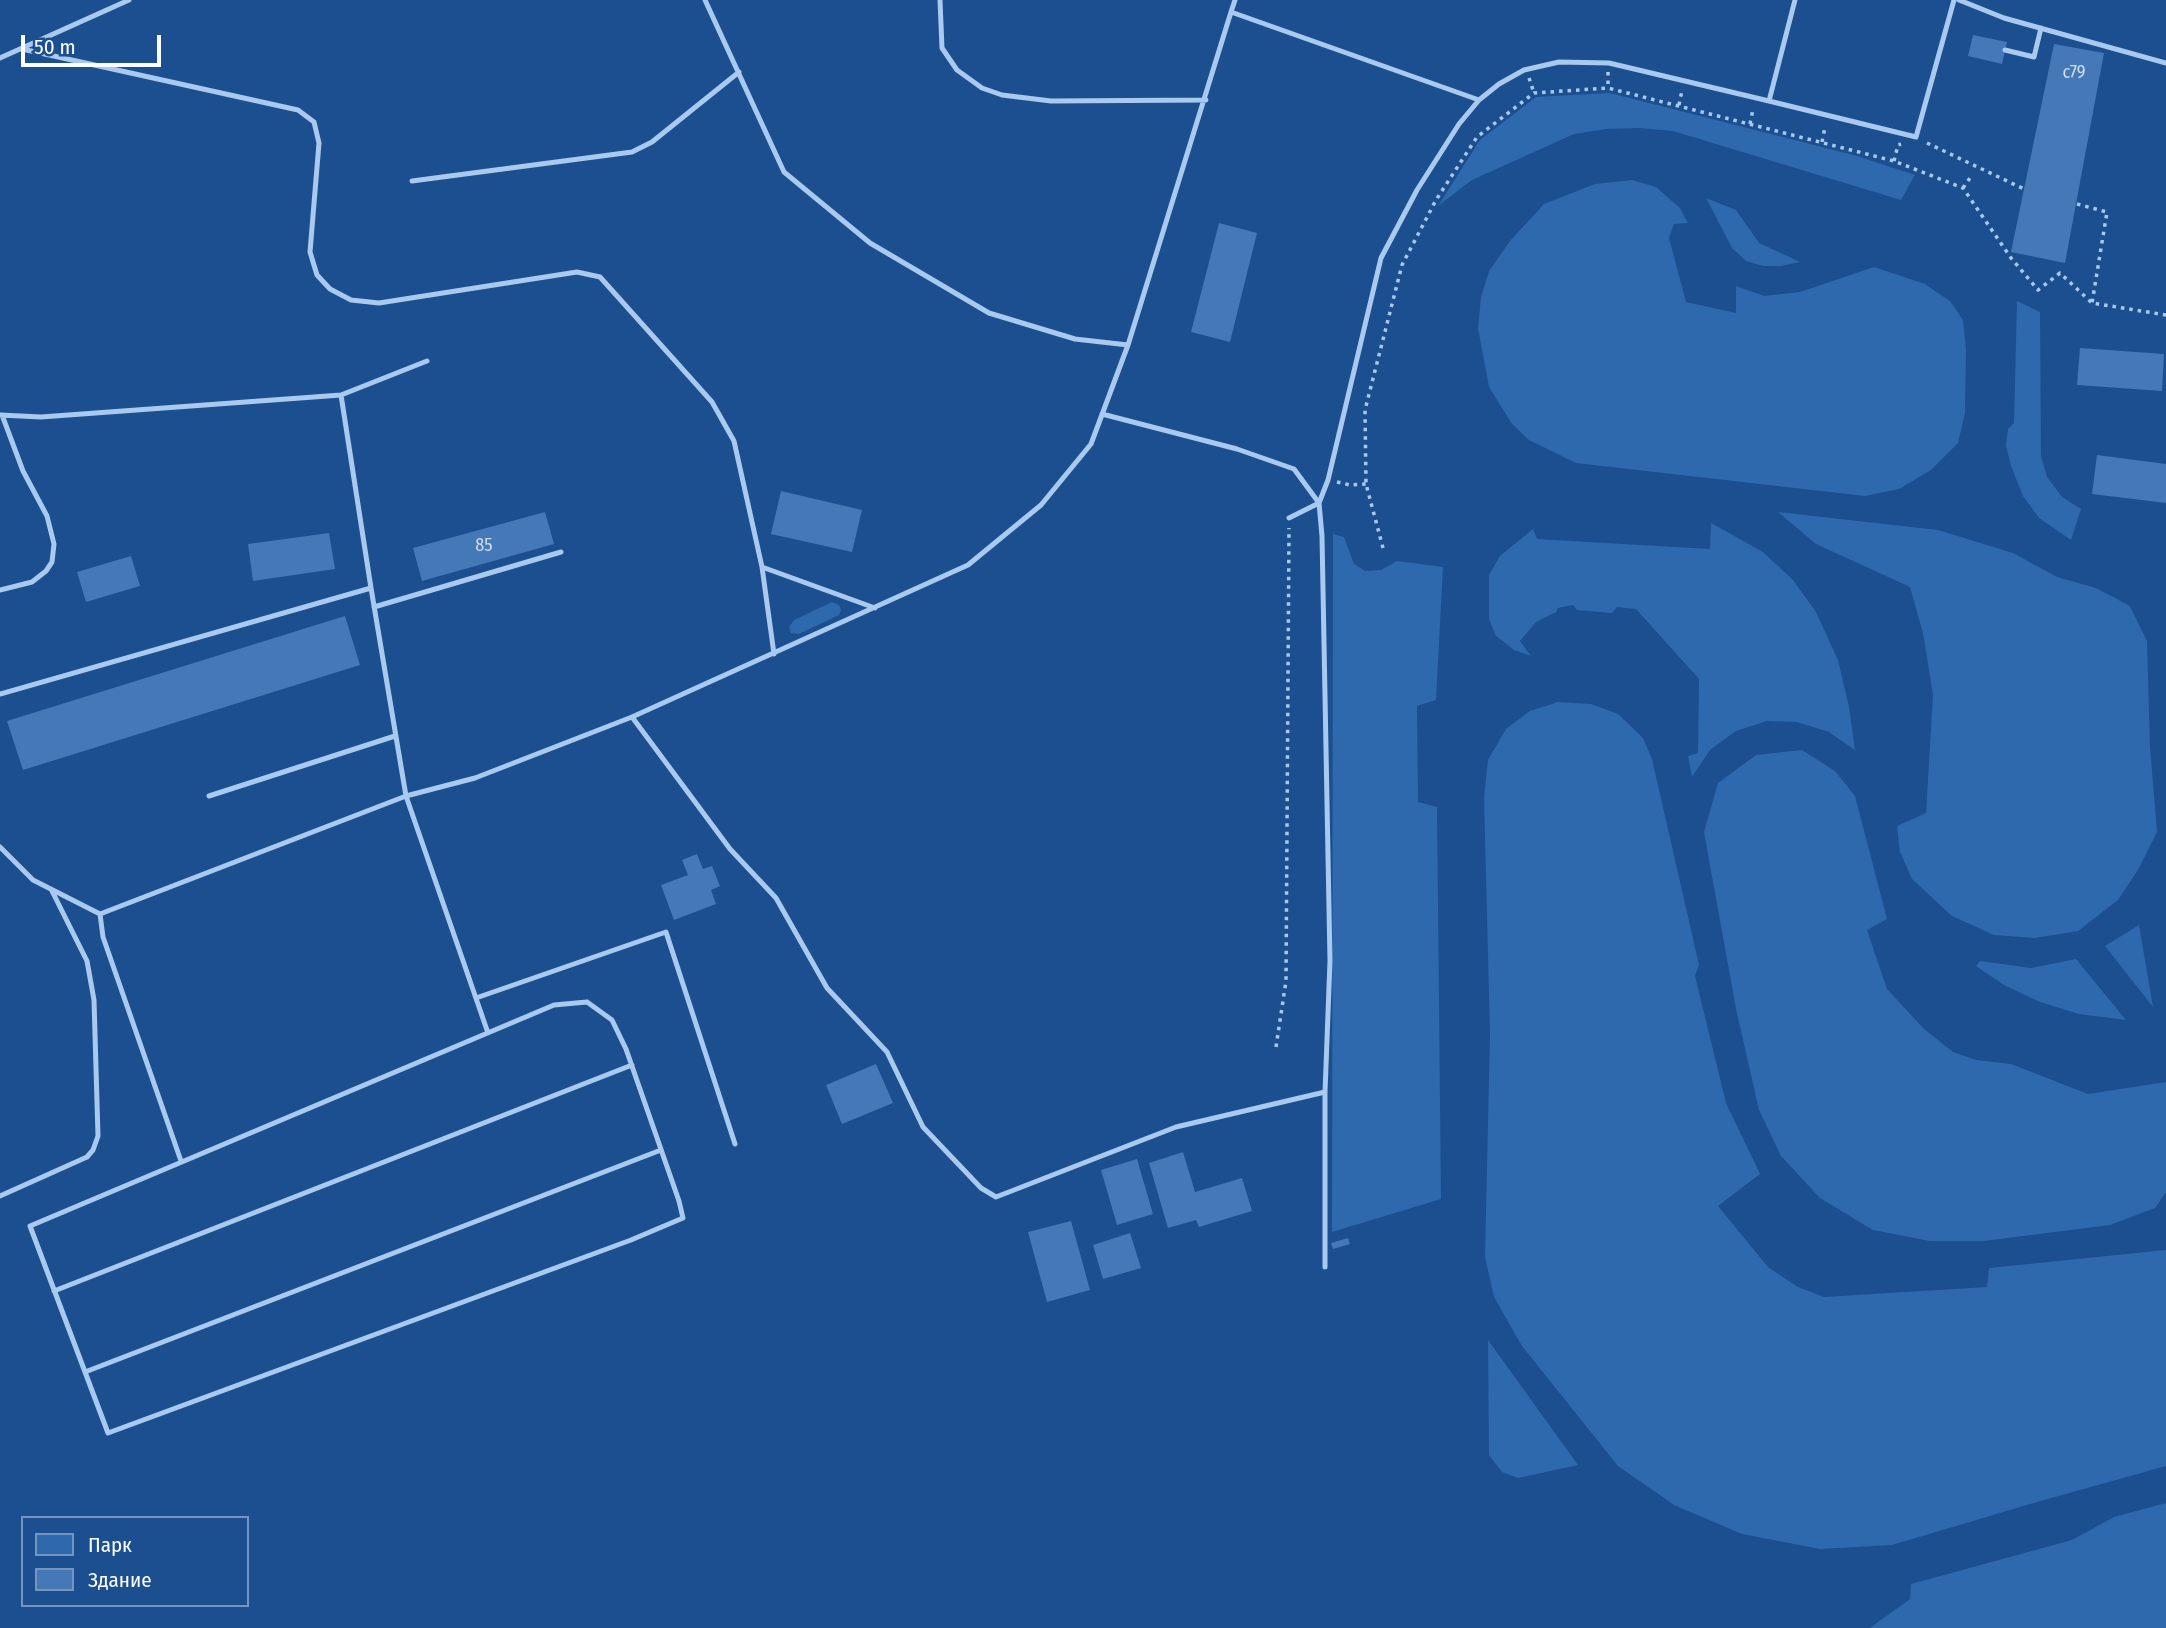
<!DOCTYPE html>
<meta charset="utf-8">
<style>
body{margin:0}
#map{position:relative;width:2166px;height:1628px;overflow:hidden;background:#1b4f8f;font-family:"Fira Sans Condensed",sans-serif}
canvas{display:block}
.legend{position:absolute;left:21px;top:1516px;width:228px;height:91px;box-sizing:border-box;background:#1b4f8f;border:2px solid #7695bc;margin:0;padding:9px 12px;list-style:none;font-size:21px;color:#fff}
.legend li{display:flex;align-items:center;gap:14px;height:35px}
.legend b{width:35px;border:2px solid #7695bc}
.scale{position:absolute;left:21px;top:35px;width:140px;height:32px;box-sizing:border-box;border:4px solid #fff;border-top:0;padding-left:9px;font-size:21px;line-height:24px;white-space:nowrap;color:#fff;-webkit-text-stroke:5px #1b4f8f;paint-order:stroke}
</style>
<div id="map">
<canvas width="2166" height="1628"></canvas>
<ul class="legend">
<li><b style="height:19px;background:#2e69ad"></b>Парк</li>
<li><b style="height:19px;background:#4478b7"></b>Здание</li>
</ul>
<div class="scale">50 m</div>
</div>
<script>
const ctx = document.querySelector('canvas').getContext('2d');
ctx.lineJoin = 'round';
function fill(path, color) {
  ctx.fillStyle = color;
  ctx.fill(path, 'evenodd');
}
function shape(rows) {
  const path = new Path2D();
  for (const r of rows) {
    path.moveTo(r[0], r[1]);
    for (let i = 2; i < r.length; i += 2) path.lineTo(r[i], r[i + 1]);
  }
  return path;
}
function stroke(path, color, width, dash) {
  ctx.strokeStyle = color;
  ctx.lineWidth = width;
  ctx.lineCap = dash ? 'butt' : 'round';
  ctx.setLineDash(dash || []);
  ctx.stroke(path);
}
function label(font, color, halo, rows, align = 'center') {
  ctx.font = font + ' "Fira Sans Condensed",sans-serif';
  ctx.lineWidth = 7;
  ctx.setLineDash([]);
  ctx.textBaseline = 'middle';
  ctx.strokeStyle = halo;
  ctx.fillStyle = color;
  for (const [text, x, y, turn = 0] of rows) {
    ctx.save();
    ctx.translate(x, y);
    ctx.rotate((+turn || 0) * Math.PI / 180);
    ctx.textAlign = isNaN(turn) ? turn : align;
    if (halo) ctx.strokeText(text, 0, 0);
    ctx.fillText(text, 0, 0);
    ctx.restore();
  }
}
const green = shape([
 [1610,93,1857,156,1915,175,1901,200,1673,131,1639,128,1606,129,1574,134,1472,180,1438,206,1480,140,1536,97],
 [1632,180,1656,187,1680,208,1688,223,1674,224,1669,238,1686,302,1736,313,1736,286,1764,296,1800,292,1874,267,1925,284,1950,301,1963,320,1966,350,1965,413,1958,443,1931,470,1899,489,1865,496,1576,463,1529,440,1512,424,1489,387,1478,328,1481,297,1489,271,1510,241,1544,204,1595,184],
 [1706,198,1736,210,1759,243,1800,262,1781,266,1763,266,1746,261,1732,248],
 [2017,301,2040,312,2041,456,2047,477,2062,497,2081,509,2071,540,2039,518,2023,496,2011,466,2006,446,2008,429,2014,423],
 [1778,512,1938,530,2013,553,2057,577,2096,588,2130,606,2147,641,2150,747,2157,832,2139,868,2118,900,2078,931,2035,938,1994,935,1952,916,1912,879,1900,852,1897,826,1926,813,1933,695,1923,633,1910,587,1816,544],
 [1711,523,1763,552,1793,580,1816,612,1838,660,1849,707,1855,750,1829,732,1797,722,1767,721,1736,731,1710,750,1692,777,1688,756,1698,753,1699,679,1636,609,1617,607,1612,613,1577,610,1573,605,1558,608,1556,612,1536,622,1520,641,1531,656,1514,650,1496,636,1489,619,1489,575,1500,556,1533,529,1537,539,1710,549],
 [1333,534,1344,537,1354,564,1365,571,1381,570,1397,561,1443,567,1436,700,1417,706,1418,802,1437,807,1441,1199,1332,1232],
 [832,602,839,605,841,610,839,615,799,634,791,633,789,627,794,620],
 [1558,702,1591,704,1618,714,1643,738,1652,759,1699,965,1695,976,1726,1103,1760,1174,1718,1206,1768,1267,1798,1287,1824,1297,1987,1287,1989,1268,2166,1250,2166,1466,2037,1502,1892,1545,1820,1549,1742,1534,1674,1505,1618,1466,1522,1346,1494,1297,1485,1257,1490,1033,1484,797,1488,760,1506,729,1530,711],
 [1802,750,1835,771,1855,796,1887,919,1867,930,1887,989,1924,1029,1953,1052,1976,1060,2011,1064,2088,1094,2166,1082,2166,1192,2155,1208,2110,1225,1984,1241,1930,1241,1873,1230,1820,1198,1781,1156,1759,1110,1736,1009,1704,832,1718,783,1756,755],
 [2139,925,2153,1007,2105,946],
 [2076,959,2126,1020,2079,1014,2040,1002,2004,985,1976,966,1980,961,2031,968],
 [1488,1340,1578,1465,1518,1478,1502,1472,1489,1455],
 [2166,1503,2166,1628,1870,1628,1910,1599,1911,1584,2072,1540,2114,1517]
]);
const building = shape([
 [1973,35,2007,42,2002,64,1968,56],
 [2054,44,2104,53,2065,263,2011,252],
 [1219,223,1257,233,1230,342,1191,332],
 [2080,348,2164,354,2162,391,2077,385],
 [2097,455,2166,464,2166,503,2092,494],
 [781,491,862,510,852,552,771,534],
 [545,512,554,544,422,581,413,548],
 [329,533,335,569,253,581,248,544],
 [131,556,140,586,86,602,77,572],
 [345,616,360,665,23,770,7,721],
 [697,854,703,869,712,866,720,886,711,890,716,904,674,920,661,885,688,875,682,860],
 [876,1064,893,1103,842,1124,826,1085],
 [1183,1152,1195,1192,1242,1178,1252,1211,1199,1227,1196,1220,1168,1228,1149,1163],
 [1137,1159,1153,1214,1117,1225,1101,1170],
 [1071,1221,1090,1290,1047,1302,1028,1232],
 [1130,1233,1141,1268,1103,1279,1093,1245],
 [1348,1238,1350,1244,1333,1249,1331,1243]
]);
const path = shape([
 [1608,72,1608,88],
 [1529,78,1534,93],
 [1679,105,1682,90],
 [1750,124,1753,109],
 [1822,142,1825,127],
 [1927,143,2024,189],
 [1894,161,1898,145,1901,144],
 [1963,188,1972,175],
 [2077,204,2107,212,2092,303],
 [1337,482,1350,485,1366,484],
 [1383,548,1366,484,1365,410,1402,265,1436,200,1477,137,1534,93,1608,88,1894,161,1963,188,2011,258,2038,290,2060,273,2092,303,2166,315],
 [1276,1047,1286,981,1289,528]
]);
const service = shape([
 [705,0,784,172,870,243,989,313,1075,339,1128,345,1231,12,1479,100,1459,124,1417,190,1381,258,1328,480,1319,503,1322,536,1330,961,1325,1092,1325,1267],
 [940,0,942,48,957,70,982,88,1002,95,1051,101,1206,100],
 [1959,0,2004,18,2166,63],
 [1231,12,1235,0],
 [22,49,298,110,314,122,319,143,310,252,317,275,330,289,351,300,379,303,577,272,600,277,712,402,734,441,762,567,774,654],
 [2005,50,2034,57,2041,28],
 [0,58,129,0],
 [1479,100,1499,84,1524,70,1559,62,1609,63,1769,101,1795,0],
 [1769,101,1916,137,1954,0],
 [412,181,632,152,652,142,739,72],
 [341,395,371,588,406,796,488,1033],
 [1102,414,1237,449,1294,469,1319,503,1289,518],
 [0,415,41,417,341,395,427,361],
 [762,567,875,608],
 [0,590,32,582,46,571,52,562,54,544,47,516,23,471,2,415],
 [374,607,561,552],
 [0,694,371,588],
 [632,717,730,849,776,898,827,988,887,1052,923,1127,981,1188,996,1197,1176,1127,1325,1092],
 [209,796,395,736],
 [0,847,33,880,100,914],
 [476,998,666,932,735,1144],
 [587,1002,612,1020,626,1049,679,1201,683,1218,631,1240,108,1433,30,1226,554,1005,587,1002],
 [181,1161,103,937,100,914,406,796,475,778,632,717,968,565,1041,505,1091,444,1128,345],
 [0,1196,87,1157,93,1150,98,1136,94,1000,87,961,52,891],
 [54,1291,632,1065],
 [85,1372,661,1150]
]);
const numberNames = [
 ["с79",2074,73],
 ["85",484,546]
];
fill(green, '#2e69ad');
fill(building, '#4478b7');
stroke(path, '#a9c9ee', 3.5, [3.5, 5]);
stroke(service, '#a9c9ee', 5);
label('18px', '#d0dded', null, numberNames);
</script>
